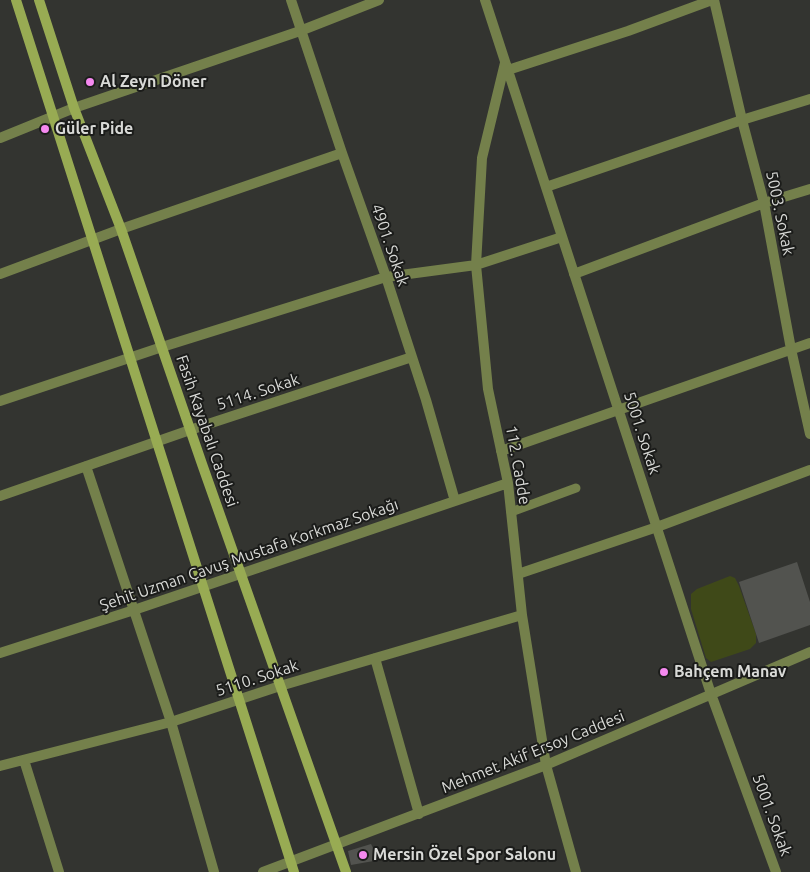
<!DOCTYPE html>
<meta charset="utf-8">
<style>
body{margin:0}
canvas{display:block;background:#333430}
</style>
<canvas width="810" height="872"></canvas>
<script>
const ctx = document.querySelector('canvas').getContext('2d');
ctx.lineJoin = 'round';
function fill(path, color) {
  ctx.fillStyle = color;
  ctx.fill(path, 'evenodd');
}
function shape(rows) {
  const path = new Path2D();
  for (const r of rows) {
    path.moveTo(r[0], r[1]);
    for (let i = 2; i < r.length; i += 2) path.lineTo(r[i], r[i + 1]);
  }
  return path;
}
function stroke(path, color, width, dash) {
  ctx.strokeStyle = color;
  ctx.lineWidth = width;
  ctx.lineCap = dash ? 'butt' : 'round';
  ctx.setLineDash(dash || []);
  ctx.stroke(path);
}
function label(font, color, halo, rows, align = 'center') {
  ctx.font = font + ' Ubuntu,sans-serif';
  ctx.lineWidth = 4;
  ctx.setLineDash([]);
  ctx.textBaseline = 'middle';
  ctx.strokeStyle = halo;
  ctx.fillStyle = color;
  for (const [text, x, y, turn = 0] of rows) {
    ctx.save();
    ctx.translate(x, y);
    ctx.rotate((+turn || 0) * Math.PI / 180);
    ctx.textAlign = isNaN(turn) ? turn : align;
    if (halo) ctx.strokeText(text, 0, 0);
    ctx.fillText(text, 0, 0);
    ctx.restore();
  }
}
const green = shape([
 [730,576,735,578,739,586,756,634,756,643,750,649,711,662,706,658,691,609,691,594,697,589]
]);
const building = shape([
 [797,562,810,602,810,625,759,643,739,582],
 [371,844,379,860,351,865,348,851]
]);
const lane = shape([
 [511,512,576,488]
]);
const street = shape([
 [291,0,342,153,386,277,426,400,455,501],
 [485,0,711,694,776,872],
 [714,0,742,120,764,203,791,349,810,434],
 [505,63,482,158,476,265,488,389,508,483,522,615,546,765,576,872],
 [508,70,628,31,712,0],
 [0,138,74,108,300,31,379,0],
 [546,187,742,120,810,99],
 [0,274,121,229,342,153],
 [574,274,764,203,810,189],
 [0,401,162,347,386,277,476,265,562,237],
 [501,451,810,343],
 [86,466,171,722,214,872],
 [0,496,190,430,412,357],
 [518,574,657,527,810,470],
 [0,653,134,610,508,483],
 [375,658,419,814],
 [24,760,59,872],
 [0,766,171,722,280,686,522,615],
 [263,872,546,765,810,652]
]);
const secondary = shape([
 [16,0,294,872],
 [39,0,74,108,121,229,202,464,346,872]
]);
const markers = [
 [90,82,5,"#f589ef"],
 [45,129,5,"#f589ef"],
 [664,672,5,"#f589ef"],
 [363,855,5,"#f589ef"]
];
const poiNames = [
 ["Al Zeyn Döner",100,82],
 ["Güler Pide",55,129],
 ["Bahçem Manav",674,672],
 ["Mersin Özel Spor Salonu",373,855]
];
const streetNames = [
 ["5003. Sokak",780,213,78],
 ["4901. Sokak",390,245,71],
 ["5114. Sokak",258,392,-18],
 ["Fasih Kayabalı Caddesi",207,431,71],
 ["5001. Sokak",642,433,72],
 ["112. Cadde",518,465,80],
 ["Şehit Uzman Çavuş Mustafa Korkmaz Sokağı",249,555,-19],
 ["5110. Sokak",257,678,-18],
 ["Mehmet Akif Ersoy Caddesi",533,752,-22],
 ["5001. Sokak",772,815,70]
];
fill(green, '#3f4918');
fill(building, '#52534f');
stroke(lane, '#74804b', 9);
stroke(street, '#74804b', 10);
stroke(secondary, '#98ab53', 10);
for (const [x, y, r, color] of markers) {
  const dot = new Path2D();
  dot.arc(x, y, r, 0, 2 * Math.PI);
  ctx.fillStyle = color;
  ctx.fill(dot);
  stroke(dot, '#1b1c1a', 2);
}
label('bold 16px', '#d9dad7', '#1b1c1a', poiNames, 'left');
label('16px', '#d9dad7', '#1b1c1a', streetNames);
</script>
